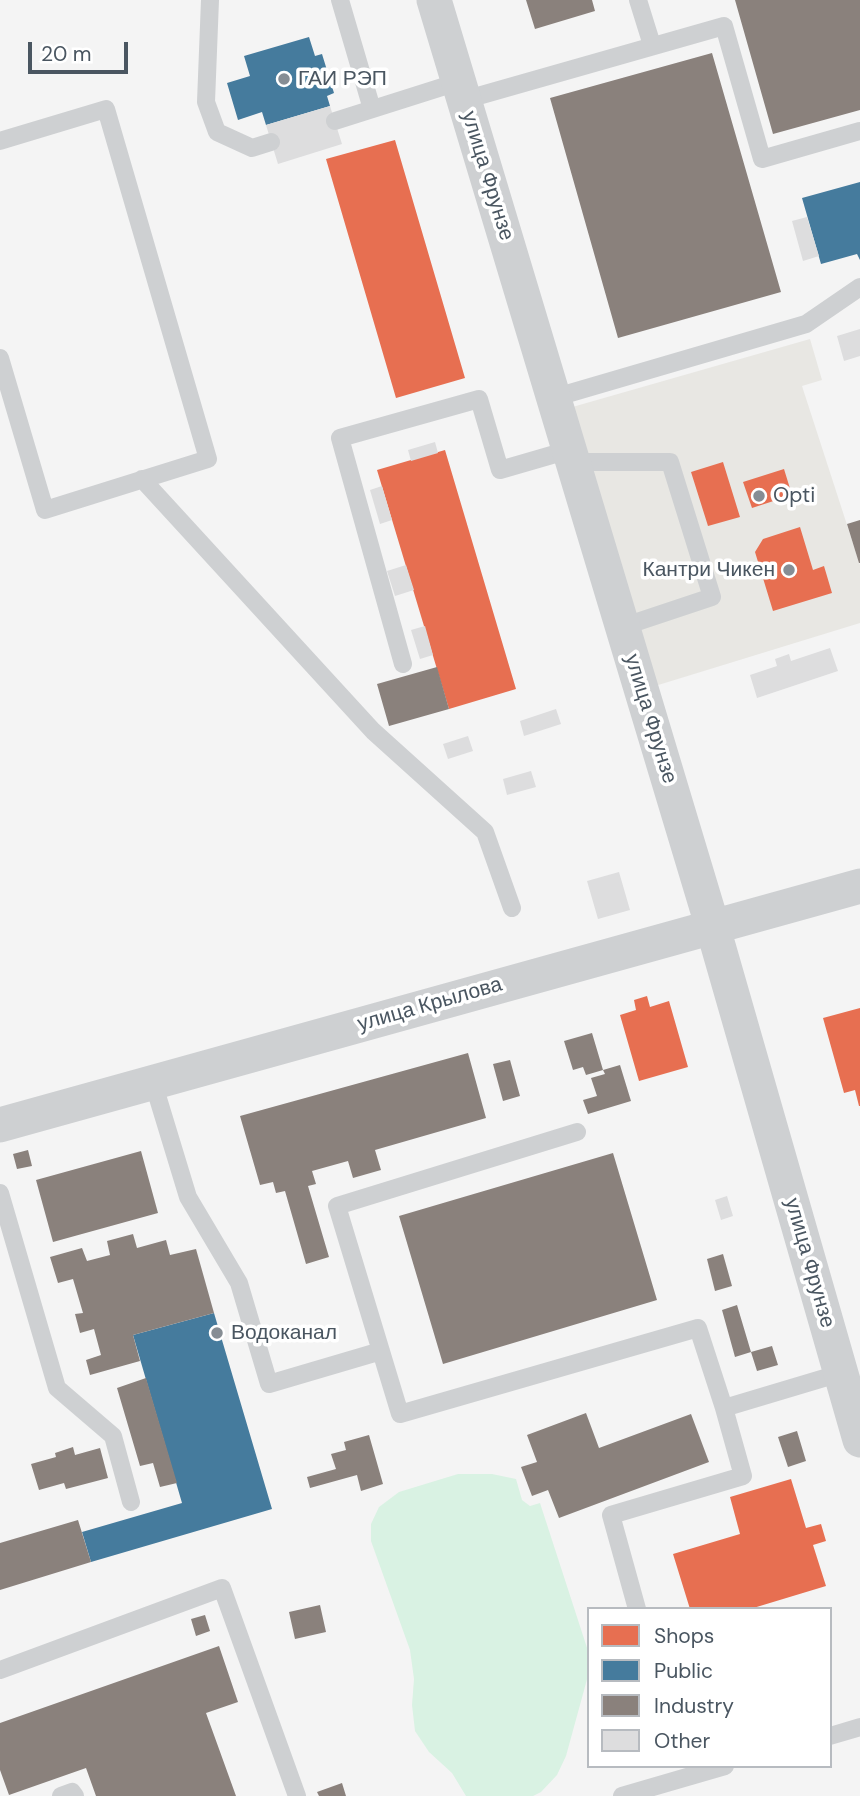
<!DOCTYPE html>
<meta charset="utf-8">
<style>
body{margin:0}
#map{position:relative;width:860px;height:1796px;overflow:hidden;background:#f4f4f4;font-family:"DM Sans",sans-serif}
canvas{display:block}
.legend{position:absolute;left:587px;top:1607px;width:245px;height:161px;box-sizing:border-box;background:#fff;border:2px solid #b7bbc0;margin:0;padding:9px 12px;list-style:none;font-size:21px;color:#4a5661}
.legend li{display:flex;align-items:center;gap:14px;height:35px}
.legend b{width:35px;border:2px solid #b7bbc0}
.scale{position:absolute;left:28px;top:42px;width:100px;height:32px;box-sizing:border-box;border:4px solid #4a5661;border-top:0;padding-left:9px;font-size:21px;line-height:24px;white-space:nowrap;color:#4a5661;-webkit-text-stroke:5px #fff;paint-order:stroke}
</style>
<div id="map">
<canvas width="860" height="1796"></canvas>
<ul class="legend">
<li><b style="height:19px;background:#e76f51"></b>Shops</li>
<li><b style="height:19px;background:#457b9d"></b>Public</li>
<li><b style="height:19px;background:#8a817c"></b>Industry</li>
<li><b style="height:19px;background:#ddddde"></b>Other</li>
</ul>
<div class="scale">20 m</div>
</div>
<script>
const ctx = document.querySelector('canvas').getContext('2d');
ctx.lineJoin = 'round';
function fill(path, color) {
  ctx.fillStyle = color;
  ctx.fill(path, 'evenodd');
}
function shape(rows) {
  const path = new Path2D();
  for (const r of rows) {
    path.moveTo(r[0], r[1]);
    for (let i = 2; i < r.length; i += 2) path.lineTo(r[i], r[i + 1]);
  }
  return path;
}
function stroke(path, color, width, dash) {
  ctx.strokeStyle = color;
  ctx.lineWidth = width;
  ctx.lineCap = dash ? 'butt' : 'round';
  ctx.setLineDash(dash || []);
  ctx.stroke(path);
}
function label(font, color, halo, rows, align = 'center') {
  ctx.font = font + ' "DM Sans",sans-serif';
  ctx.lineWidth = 7;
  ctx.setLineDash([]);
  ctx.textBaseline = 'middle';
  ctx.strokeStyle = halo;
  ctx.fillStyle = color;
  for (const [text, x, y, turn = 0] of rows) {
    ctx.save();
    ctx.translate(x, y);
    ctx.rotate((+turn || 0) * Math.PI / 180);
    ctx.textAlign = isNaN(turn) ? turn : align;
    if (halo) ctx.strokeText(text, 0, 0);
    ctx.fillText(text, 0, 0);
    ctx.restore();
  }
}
const commercial = shape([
 [810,339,822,380,802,386,860,565,860,623,655,686,569,408]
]);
const green = shape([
 [458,1474,492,1474,516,1479,522,1500,530,1506,540,1503,589,1654,589,1672,566,1756,557,1775,541,1792,533,1796,466,1796,452,1773,429,1752,415,1731,412,1705,414,1679,410,1650,371,1541,371,1524,379,1507,399,1492]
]);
const shops = shape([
 [395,140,465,378,396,398,326,159],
 [445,450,516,689,449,709,377,470],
 [723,462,740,517,708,526,691,472],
 [784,469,792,495,752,508,743,482],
 [800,527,813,570,824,566,832,593,773,611,755,552,763,539],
 [647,996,650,1007,669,1001,688,1067,639,1081,620,1015,636,1010,634,1000],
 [860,1008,860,1106,859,1106,855,1090,844,1093,823,1018],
 [791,1479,806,1528,821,1524,826,1541,813,1545,826,1586,750,1609,690,1609,673,1554,740,1534,730,1497]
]);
const public = shape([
 [309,37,315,56,322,54,334,93,327,96,330,106,266,125,262,112,238,120,227,83,250,76,244,56],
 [860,182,860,260,857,254,821,264,802,198],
 [214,1313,272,1509,91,1562,82,1532,182,1503,133,1335]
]);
const industry = shape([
 [526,0,592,0,595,11,535,29],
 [735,0,860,0,860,110,773,134],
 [712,53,781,292,618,338,550,98],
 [860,520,860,563,859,563,847,524],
 [437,667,449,709,389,726,377,684],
 [592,1033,603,1070,620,1065,631,1101,588,1114,583,1100,597,1096,591,1078,605,1074,603,1070,586,1075,583,1067,573,1070,564,1041],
 [468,1053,486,1118,375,1150,381,1170,353,1178,348,1161,312,1171,316,1184,308,1186,329,1257,306,1264,285,1191,276,1193,273,1182,260,1185,240,1116],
 [510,1060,520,1096,503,1101,493,1064],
 [28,1150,32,1166,17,1169,13,1154],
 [141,1151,158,1213,53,1242,36,1180],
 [613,1153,657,1300,443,1364,399,1216],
 [133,1234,137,1248,166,1240,170,1255,196,1249,214,1313,133,1335,140,1361,90,1375,86,1360,101,1355,94,1329,80,1333,75,1314,83,1313,73,1279,58,1283,50,1257,82,1248,87,1261,110,1255,107,1241],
 [723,1254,732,1286,715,1291,707,1259],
 [737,1305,751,1352,735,1357,722,1310],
 [772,1346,778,1365,757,1371,751,1352],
 [146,1378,177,1483,160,1487,153,1463,140,1466,117,1388],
 [586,1413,599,1448,691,1414,709,1462,559,1518,548,1490,532,1496,521,1467,537,1462,527,1435],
 [797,1431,806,1461,788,1467,778,1437],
 [369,1435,383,1484,361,1491,357,1475,310,1488,307,1477,336,1469,331,1454,346,1450,344,1442],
 [73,1447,75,1455,100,1448,108,1478,66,1489,64,1483,39,1490,31,1464,56,1457,55,1453],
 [78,1520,91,1562,0,1590,0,1543],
 [320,1605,326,1632,295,1639,289,1612],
 [205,1615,210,1631,196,1636,191,1619],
 [219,1646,238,1702,206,1713,236,1796,96,1796,86,1768,9,1795,0,1770,0,1723],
 [342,1783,346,1796,319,1796,317,1792]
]);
const building = shape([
 [330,106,342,144,278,164,266,125],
 [807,217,819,256,803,261,792,221],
 [860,329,860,356,844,361,837,336],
 [435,442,438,453,411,461,408,450],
 [382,486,392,520,380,524,370,490],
 [406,565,414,590,395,596,387,571],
 [425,626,433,655,420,659,411,630],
 [830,648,838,671,757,698,750,675,777,666,775,659,789,654,791,661],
 [556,709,561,724,524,736,520,721],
 [468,736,473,751,448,759,443,744],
 [531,771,536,787,507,795,503,779],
 [619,872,630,910,598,919,587,881],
 [727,1196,733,1216,721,1220,715,1200]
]);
const service = shape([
 [210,0,206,102,217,132,252,148,271,142],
 [340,0,372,109],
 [638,0,652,45],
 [464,100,724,26,762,159,860,131],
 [335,121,458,82],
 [0,141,106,109,208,459,45,510,0,358],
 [553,398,806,324,860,287],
 [573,462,670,462,712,597,622,627],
 [142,479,373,731,485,832,512,908],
 [403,664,340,438,479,399,500,470,569,450],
 [153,1082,188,1197,239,1283,269,1384,381,1351],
 [577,1132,337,1206,400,1414,698,1328,724,1408,841,1373],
 [0,1193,57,1388,113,1436,131,1502],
 [637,1609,611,1515,743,1476,724,1408],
 [0,1670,222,1588,297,1796],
 [830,1736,860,1727],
 [61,1796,72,1792,75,1796],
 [622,1796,725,1766]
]);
const minor = shape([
 [434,0,713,928,860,1440],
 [0,1125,860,886]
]);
const markers = [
 [284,79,7,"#868d94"],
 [759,496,7,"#868d94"],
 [789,570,7,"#868d94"],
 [217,1333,7,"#868d94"]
];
const poiNames = [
 ["ГАИ РЭП",298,79],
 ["Opti",773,496],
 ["Кантри Чикен",775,570,"right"],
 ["Водоканал",231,1333]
];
const streetNames = [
 ["улица Фрунзе",487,176,73],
 ["улица Фрунзе",650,719,73],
 ["улица Крылова",430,1005,-16],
 ["улица Фрунзе",809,1263,74]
];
fill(commercial, '#e8e7e3');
fill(green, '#d9f2e3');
fill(shops, '#e76f51');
fill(public, '#457b9d');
fill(industry, '#8a817c');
fill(building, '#ddddde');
stroke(service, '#ced0d2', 18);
stroke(minor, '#ced0d2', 35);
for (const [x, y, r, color] of markers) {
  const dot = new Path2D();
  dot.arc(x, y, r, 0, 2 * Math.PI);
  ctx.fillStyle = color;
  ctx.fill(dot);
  stroke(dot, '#fff', 2.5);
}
label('21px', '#4a5661', '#fff', poiNames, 'left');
label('21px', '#4a5661', '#fff', streetNames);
</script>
